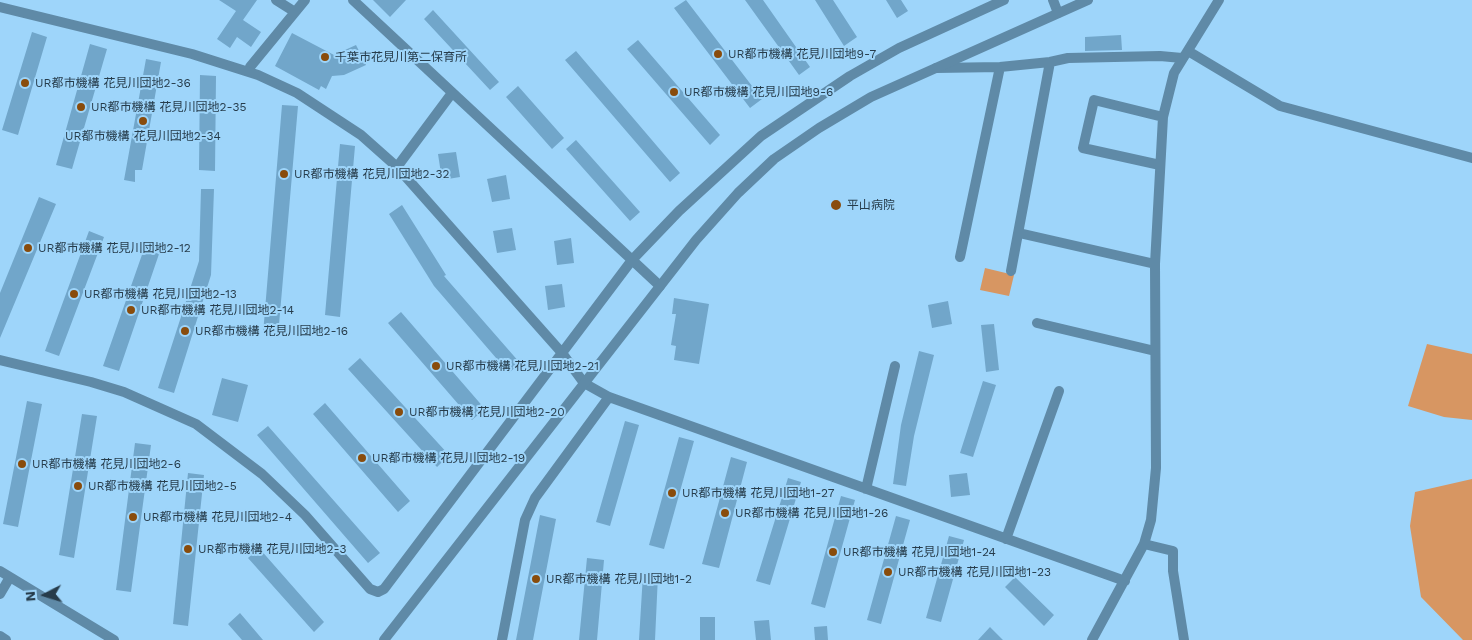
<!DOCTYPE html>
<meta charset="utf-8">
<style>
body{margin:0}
#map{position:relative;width:1472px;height:640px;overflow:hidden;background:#9ed5fa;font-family:"Work Sans",sans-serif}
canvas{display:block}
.north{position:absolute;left:20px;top:570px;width:50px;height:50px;-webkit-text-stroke:4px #9ed5fa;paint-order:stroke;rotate:265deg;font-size:14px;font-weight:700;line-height:20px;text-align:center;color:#263c4b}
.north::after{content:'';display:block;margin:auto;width:18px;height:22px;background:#263c4b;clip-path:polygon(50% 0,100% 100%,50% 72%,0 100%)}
</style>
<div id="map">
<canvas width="1472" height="640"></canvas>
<div class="north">N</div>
</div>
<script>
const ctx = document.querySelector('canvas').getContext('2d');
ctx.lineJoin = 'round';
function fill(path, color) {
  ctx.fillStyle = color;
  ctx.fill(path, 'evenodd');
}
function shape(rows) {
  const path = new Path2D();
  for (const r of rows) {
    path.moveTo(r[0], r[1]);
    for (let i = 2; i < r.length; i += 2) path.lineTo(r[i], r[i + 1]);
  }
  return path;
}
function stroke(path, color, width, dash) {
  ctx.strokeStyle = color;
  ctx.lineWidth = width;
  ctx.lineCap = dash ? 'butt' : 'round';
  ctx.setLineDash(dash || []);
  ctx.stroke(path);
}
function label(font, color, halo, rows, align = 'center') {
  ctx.font = font + ' "Work Sans","Noto Sans JP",sans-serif';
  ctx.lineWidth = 4;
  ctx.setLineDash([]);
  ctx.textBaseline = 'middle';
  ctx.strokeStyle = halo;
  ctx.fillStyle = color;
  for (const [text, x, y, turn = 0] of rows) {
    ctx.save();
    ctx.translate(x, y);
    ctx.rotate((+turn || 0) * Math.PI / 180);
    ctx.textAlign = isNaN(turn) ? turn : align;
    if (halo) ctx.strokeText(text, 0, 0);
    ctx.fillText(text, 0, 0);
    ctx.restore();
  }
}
const green = shape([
 [985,268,1014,275,1009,296,980,290],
 [1427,344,1472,354,1472,420,1444,417,1408,406],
 [1472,479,1472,640,1463,640,1421,597,1410,526,1415,492]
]);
const building = shape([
 [219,0,257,0,243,20,261,32,251,47,237,37,230,48,217,39,236,11],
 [373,0,406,0,390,17],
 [686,0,762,99,750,108,674,8],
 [745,0,763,0,810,67,799,75],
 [815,0,833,0,857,37,844,46],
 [886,0,901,0,908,11,897,18],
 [433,10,499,82,490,90,424,19],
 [32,32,47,37,18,135,2,130],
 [292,33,334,55,356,45,366,65,344,75,332,76,326,89,321,86,319,90,275,66],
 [1121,35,1122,50,1085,51,1085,37],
 [638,40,720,135,710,145,627,49],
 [90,44,107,49,72,169,56,165],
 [576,51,680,173,670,182,565,60],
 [146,59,161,62,142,170,135,170,135,182,124,180],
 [200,75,216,76,215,171,199,170],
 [518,86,564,138,552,149,506,97],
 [282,105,298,106,278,336,263,334],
 [576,140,640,212,630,221,566,149],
 [340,144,355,146,340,317,325,315],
 [456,152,460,177,442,180,438,154],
 [506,175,510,199,492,202,487,179],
 [201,189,214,189,211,275,174,393,158,388,199,261],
 [39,197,56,204,0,338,0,293],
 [402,205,446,275,444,276,520,363,509,373,434,286,389,214],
 [512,228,516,250,497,253,493,231],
 [89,231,104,237,59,356,45,351],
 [571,238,574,263,557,265,554,241],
 [144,249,159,254,119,371,103,366],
 [562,284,565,307,548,310,545,286],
 [674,298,709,304,699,364,674,360,676,346,671,345,676,314,672,314],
 [948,301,952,324,932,328,928,305],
 [401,312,485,409,472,420,388,323],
 [994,324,999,370,986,372,981,325],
 [919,351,934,355,914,436,906,486,893,484,901,425],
 [360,358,449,455,437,467,348,369],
 [222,378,248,385,238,422,212,415],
 [983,381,996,385,973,457,960,453],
 [27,401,42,404,18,527,3,524],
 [325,403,410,501,398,512,313,414],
 [82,414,97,416,74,558,59,555],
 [625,421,639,425,610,526,596,522],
 [268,426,380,553,368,563,257,435],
 [679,437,694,441,664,549,649,545],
 [135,443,151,445,131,592,116,590],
 [731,457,747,462,719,568,702,564],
 [188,473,204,475,188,626,173,624],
 [967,473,970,495,951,497,949,475],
 [788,478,801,482,770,585,756,581],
 [841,496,855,500,825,608,811,604],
 [540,515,556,519,533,640,516,640],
 [896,516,910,520,881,624,867,620],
 [949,536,964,540,941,622,926,618],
 [259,548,324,622,314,632,248,558],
 [587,558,604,560,597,640,579,640],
 [643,574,658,575,655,640,639,640],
 [1015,577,1054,615,1044,626,1005,587],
 [240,613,263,640,242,640,228,624],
 [700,617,715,617,715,640,700,640],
 [769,620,771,640,756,640,754,621],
 [827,626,828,640,815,640,814,627],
 [990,627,1003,640,978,640]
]);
const pedestrian = shape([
 [276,0,295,12],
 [250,67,305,0]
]);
const minor = shape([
 [353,0,660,286],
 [1053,0,1058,13],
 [0,7,192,54,258,75,297,93,361,135,397,167,562,353,584,383,609,397,1125,581],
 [1188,51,1280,106,1472,158],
 [936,68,1000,67,1050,62,1068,58,1160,56,1182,58],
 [1160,165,1083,148,1094,100,1163,117],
 [397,167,452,93],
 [1019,233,1155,264],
 [960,257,1000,67],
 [1011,271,1050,62],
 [1037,323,1155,351],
 [0,360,91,382,124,392,196,424,262,474,305,515,370,589,378,592,384,589,632,260,679,211,761,136,850,76,899,48,1004,0],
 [866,489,895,366],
 [1006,539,1059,391],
 [1144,544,1173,551,1173,571,1184,640],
 [0,636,6,640],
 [502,640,525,520,535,498,609,397],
 [1092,640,1144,544,1151,520,1156,468,1155,264,1163,117,1174,73,1219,0]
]);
const tertiary = shape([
 [0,571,114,640],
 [0,594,10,577],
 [384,640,696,240,738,193,774,159,819,128,871,97,1088,0]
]);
const markers = [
 [718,54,5,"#894c0c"],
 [325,57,5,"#894c0c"],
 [25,83,5,"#894c0c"],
 [674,92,5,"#894c0c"],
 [81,107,5,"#894c0c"],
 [143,121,5,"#894c0c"],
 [284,174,5,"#894c0c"],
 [836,205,6,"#894c0c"],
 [28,248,5,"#894c0c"],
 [74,294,5,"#894c0c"],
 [131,310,5,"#894c0c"],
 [185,331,5,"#894c0c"],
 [436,366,5,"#894c0c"],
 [399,412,5,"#894c0c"],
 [362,458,5,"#894c0c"],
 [22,464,5,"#894c0c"],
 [78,486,5,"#894c0c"],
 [672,493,5,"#894c0c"],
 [725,513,5,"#894c0c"],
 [133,517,5,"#894c0c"],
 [188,549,5,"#894c0c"],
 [833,552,5,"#894c0c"],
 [888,572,5,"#894c0c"],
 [536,579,5,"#894c0c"]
];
const poiNames = [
 ["UR都市機構 花見川団地9-7",728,54],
 ["千葉市花見川第二保育所",335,57],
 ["UR都市機構 花見川団地2-36",35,83],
 ["UR都市機構 花見川団地9-6",684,92],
 ["UR都市機構 花見川団地2-35",91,107],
 ["UR都市機構 花見川団地2-34",143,136,"center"],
 ["UR都市機構 花見川団地2-32",294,174],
 ["平山病院",847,205],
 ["UR都市機構 花見川団地2-12",38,248],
 ["UR都市機構 花見川団地2-13",84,294],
 ["UR都市機構 花見川団地2-14",141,310],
 ["UR都市機構 花見川団地2-16",195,331],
 ["UR都市機構 花見川団地2-21",446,366],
 ["UR都市機構 花見川団地2-20",409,412],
 ["UR都市機構 花見川団地2-19",372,458],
 ["UR都市機構 花見川団地2-6",32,464],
 ["UR都市機構 花見川団地2-5",88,486],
 ["UR都市機構 花見川団地1-27",682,493],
 ["UR都市機構 花見川団地1-26",735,513],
 ["UR都市機構 花見川団地2-4",143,517],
 ["UR都市機構 花見川団地2-3",198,549],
 ["UR都市機構 花見川団地1-24",843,552],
 ["UR都市機構 花見川団地1-23",898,572],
 ["UR都市機構 花見川団地1-2",546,579]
];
fill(green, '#d79662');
fill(building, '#71a6ca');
stroke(pedestrian, '#5f8aa7', 10);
stroke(minor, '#5f8aa7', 10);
stroke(tertiary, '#5f8aa7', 10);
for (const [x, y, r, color] of markers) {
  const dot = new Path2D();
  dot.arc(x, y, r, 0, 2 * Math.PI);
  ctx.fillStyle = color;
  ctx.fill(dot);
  stroke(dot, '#9ed5fa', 2);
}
label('12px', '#263c4b', '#9ed5fa', poiNames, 'left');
</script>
